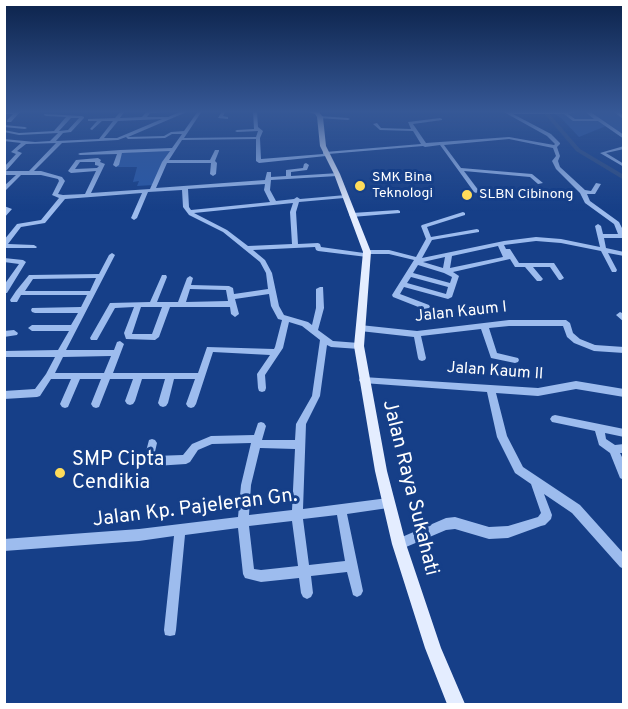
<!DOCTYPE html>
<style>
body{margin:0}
#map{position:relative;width:628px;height:709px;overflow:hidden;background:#163f88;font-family:Overpass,sans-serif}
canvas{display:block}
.frame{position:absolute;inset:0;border:6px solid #fff;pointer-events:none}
</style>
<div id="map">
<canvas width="628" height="709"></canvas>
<div class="frame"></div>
</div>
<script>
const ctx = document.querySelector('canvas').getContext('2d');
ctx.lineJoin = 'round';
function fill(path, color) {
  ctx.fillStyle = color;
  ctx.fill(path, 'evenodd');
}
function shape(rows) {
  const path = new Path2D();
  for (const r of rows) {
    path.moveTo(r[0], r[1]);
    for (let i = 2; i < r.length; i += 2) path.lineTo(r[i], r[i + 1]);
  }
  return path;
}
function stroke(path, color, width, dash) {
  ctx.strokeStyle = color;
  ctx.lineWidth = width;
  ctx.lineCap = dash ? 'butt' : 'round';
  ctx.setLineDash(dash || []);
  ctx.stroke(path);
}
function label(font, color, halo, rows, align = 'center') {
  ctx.font = font + ' Overpass,sans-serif';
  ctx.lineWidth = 6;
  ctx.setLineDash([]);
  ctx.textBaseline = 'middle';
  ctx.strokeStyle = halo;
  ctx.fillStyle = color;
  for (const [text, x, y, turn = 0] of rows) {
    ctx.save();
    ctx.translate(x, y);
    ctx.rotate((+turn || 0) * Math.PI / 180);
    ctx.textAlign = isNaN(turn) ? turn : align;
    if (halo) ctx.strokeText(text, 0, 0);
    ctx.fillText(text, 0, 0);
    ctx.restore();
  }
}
const green = shape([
 [551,111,614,111,623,120,623,137,606,126,579,137,562,119],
 [172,149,153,185,137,186,139,181,133,182,137,167,115,167,122,153]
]);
const river = shape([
 [542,111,547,111,580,149,624,175,624,180,576,151,542,111]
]);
const minor = shape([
 [21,111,11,122,7,122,7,120,13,114,4,114,4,112,21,111],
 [121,111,125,111,120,118,142,117,147,111,179,111,150,113,147,117,168,117,182,111,189,111,128,137,164,136,171,132,184,131,198,111,202,111,184,138,256,137,258,131,237,132,235,131,237,130,254,129,253,111,257,111,258,127,263,131,260,138,261,159,323,154,323,152,325,152,421,144,413,131,380,130,373,124,377,123,381,128,411,129,408,122,440,118,442,119,442,120,413,124,426,143,509,137,554,145,555,144,547,136,502,111,579,111,568,114,575,119,594,119,584,111,589,111,624,135,624,139,598,121,573,121,564,114,513,114,551,134,560,143,560,144,557,147,560,156,558,161,560,167,585,190,591,191,596,183,601,184,595,194,587,194,590,201,619,222,624,232,624,238,604,238,606,248,624,252,624,256,608,253,617,270,616,272,612,272,601,251,561,243,536,241,504,245,506,249,510,249,519,263,554,263,564,278,561,280,559,280,550,267,533,267,543,279,541,281,537,281,525,267,515,267,510,259,453,272,459,276,452,297,448,299,404,287,400,294,429,305,430,307,426,310,393,297,392,295,414,260,389,254,370,254,369,256,367,257,318,251,316,250,315,247,253,250,265,260,272,273,279,306,284,315,308,322,312,325,316,308,316,289,320,287,323,287,324,308,318,330,333,341,359,343,363,346,359,349,331,347,327,345,320,396,306,424,303,509,388,498,392,499,393,503,392,507,388,508,347,514,363,591,361,595,357,597,353,595,347,572,311,576,313,593,311,597,307,599,303,597,301,593,299,578,261,582,245,578,243,574,238,528,185,535,176,630,175,635,170,636,165,635,164,630,174,536,139,541,4,551,4,539,139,529,238,517,241,485,251,443,212,444,198,450,190,462,186,464,155,466,145,462,144,459,149,440,152,439,155,440,157,443,154,456,183,455,192,444,211,436,254,435,258,423,261,422,264,423,266,426,262,440,295,440,296,424,312,396,320,340,302,326,289,322,283,348,265,375,266,388,265,391,262,392,259,391,258,388,257,374,270,355,213,352,196,404,194,407,191,408,188,407,186,404,195,379,174,379,168,403,166,406,163,407,160,406,158,403,165,379,142,379,135,401,133,404,130,405,127,404,125,401,133,379,110,379,99,407,96,408,93,407,91,404,101,379,80,379,68,407,65,408,62,407,60,404,71,379,51,379,40,396,37,397,4,399,4,391,35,389,46,374,55,357,4,357,4,351,58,350,69,331,32,331,28,328,32,325,71,325,78,313,35,313,32,312,31,310,32,308,81,307,87,295,21,295,17,302,11,302,10,300,16,291,29,275,31,275,99,274,109,255,112,253,115,255,66,350,114,350,117,342,120,341,124,344,113,373,198,373,207,347,274,349,275,347,282,320,278,319,271,306,269,294,235,299,239,314,235,317,231,314,230,307,170,307,159,337,155,340,126,339,124,333,134,307,115,308,97,340,91,340,90,338,110,303,150,302,162,275,166,275,167,277,157,302,178,302,187,278,190,276,193,278,191,285,229,286,233,288,234,294,268,289,266,273,260,262,223,232,189,215,183,207,182,190,148,192,137,218,134,220,131,218,142,193,65,199,45,223,21,227,8,244,34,245,37,247,36,248,4,248,4,240,17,224,41,220,59,198,52,195,59,181,58,179,41,175,21,175,4,192,4,186,16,175,4,175,4,167,16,154,11,152,21,143,4,141,4,139,35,142,50,141,58,133,19,135,4,132,4,130,19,133,54,131,66,117,46,116,44,115,44,114,82,116,84,117,84,118,71,132,63,133,56,141,99,139,113,121,102,121,92,130,90,129,97,121,88,121,88,119,115,118,121,111],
 [71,118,79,118,68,130,59,131,71,118],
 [162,119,117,138,104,138,118,121,162,119],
 [172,134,182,134,172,148,120,150,80,153,78,154,80,155,117,154,113,165,116,167,119,165,122,153,170,151,162,162,150,189,91,193,105,164,100,162,101,160,98,158,76,160,68,171,71,173,96,171,85,194,63,195,58,194,65,181,62,177,41,171,34,171,62,143,118,140,126,137,128,139,165,138,172,134],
 [256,139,256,161,259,163,326,156,328,156,328,154,423,146,425,147,440,145,474,192,476,193,479,191,464,171,530,177,538,184,543,183,532,174,461,168,444,145,509,139,553,148,556,156,552,161,556,169,580,193,585,203,614,224,618,234,603,234,601,226,598,224,595,226,600,247,561,239,536,237,504,241,422,258,432,240,479,232,479,230,477,229,431,237,427,227,465,215,465,213,463,212,422,225,421,226,426,239,416,257,389,250,367,250,365,251,364,253,321,247,320,244,318,243,298,244,296,212,299,202,344,198,346,197,346,195,300,199,297,197,294,199,276,201,270,190,271,180,337,176,339,175,339,173,291,176,291,172,307,170,309,165,306,163,304,164,303,168,286,170,286,176,271,177,271,172,267,172,265,180,156,188,167,163,211,163,210,174,213,176,216,174,217,163,215,161,219,151,219,150,215,150,210,160,169,160,182,140,256,139],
 [56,143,29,171,6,171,22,153,17,151,26,144,56,143],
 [80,162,95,162,95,165,99,166,97,168,75,169,80,162],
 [265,184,264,190,270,202,191,210,189,207,188,189,265,184],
 [293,203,290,212,292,244,248,246,227,230,194,213,293,203],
 [498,246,503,257,450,268,452,256,498,246],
 [445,257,443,268,423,262,445,257],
 [418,265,444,273,452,277,450,283,413,273,418,265],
 [411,277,448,287,446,294,407,283,411,277],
 [96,278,90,291,25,291,33,279,96,278],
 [190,289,226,290,228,301,186,302,190,289],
 [141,307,162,307,152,334,132,334,141,307],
 [111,356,104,373,55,373,63,357,111,356],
 [260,448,295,449,292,510,249,515,251,485,260,448],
 [337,515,345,561,309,565,303,519,337,515],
 [292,521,298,566,261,570,254,569,249,526,292,521],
 [222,111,226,111,223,116,228,117,228,119,218,118,222,111],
 [613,111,618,111,624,116,624,120,613,111],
 [320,116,348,118,350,119,348,120,318,118,318,116,320,116],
 [4,125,25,127,27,128,25,129,4,127,4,125],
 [624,146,624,149,606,153,624,164,624,167,600,153,624,146],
 [4,206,12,209,4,218,5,210,4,206],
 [398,210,400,211,400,213,352,217,349,215,352,213,398,210],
 [4,258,23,260,26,262,7,293,4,293,4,285,19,264,4,262,4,258],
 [620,312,624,314,624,322,616,315,620,312],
 [509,320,566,320,570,323,573,333,580,339,595,345,624,347,624,353,594,351,574,343,567,337,563,326,509,326,489,328,497,353,518,358,519,360,518,362,515,363,491,358,481,329,421,336,426,358,425,360,422,361,419,360,418,358,414,337,360,331,356,328,360,325,417,331,509,320],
 [14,330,18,333,17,335,4,337,4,331,14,330],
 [363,377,538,388,576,381,624,389,624,397,576,389,538,396,496,393,507,436,523,467,580,505,624,554,624,569,620,567,572,513,544,494,552,515,551,519,545,525,541,526,508,538,489,539,455,529,446,530,399,550,395,548,393,544,395,540,446,518,455,517,489,527,508,526,538,517,541,513,531,484,515,473,497,437,487,392,363,383,360,382,359,380,360,378,363,377],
 [555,415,624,429,624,437,605,433,606,439,615,445,624,444,624,453,620,453,624,461,624,480,620,478,610,453,599,445,595,431,552,422,550,419,552,416,555,415]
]);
const major = shape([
 [306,111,319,112,323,117,326,146,340,174,371,252,364,346,387,471,406,544,441,648,465,704,447,704,425,648,392,544,375,471,354,346,363,252,334,174,320,146,317,117,315,114,306,111]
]);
const markers = [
 [360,186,6,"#ffdc5a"],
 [467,195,6,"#ffdc5a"],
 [60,473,6,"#ffdc5a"]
];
const farPoinames = [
 ["SMK Bina",372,178],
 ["Teknologi",372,194],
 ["SLBN Cibinong",479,195]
];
const streetNames = [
 ["Jalan Kaum I",461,313,-6],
 ["Jalan Kaum II",495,372,4]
];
const nearPoinames = [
 ["SMP Cipta",72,461],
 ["Cendikia",72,484]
];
const nearStreetnames = [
 ["Jalan Raya Sukahati",409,488,76],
 ["Jalan Kp. Pajeleran Gn.",195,509,-7]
];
fill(green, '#2858a7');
fill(river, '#2d4c82');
fill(minor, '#9dbcee');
fill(major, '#e4edff');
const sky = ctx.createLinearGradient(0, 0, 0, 211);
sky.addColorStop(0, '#0c234b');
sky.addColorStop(0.53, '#365896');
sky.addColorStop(1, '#36589600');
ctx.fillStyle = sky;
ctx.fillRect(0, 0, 628, 211);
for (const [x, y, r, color] of markers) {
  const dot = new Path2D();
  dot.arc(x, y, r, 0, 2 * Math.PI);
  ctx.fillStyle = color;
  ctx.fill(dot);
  stroke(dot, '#163f88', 2);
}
label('14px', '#fff', '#163f88', farPoinames, 'left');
label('16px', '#fff', '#163f88', streetNames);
label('20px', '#fff', '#163f88', nearPoinames, 'left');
label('20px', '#fff', '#163f88', nearStreetnames);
</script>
